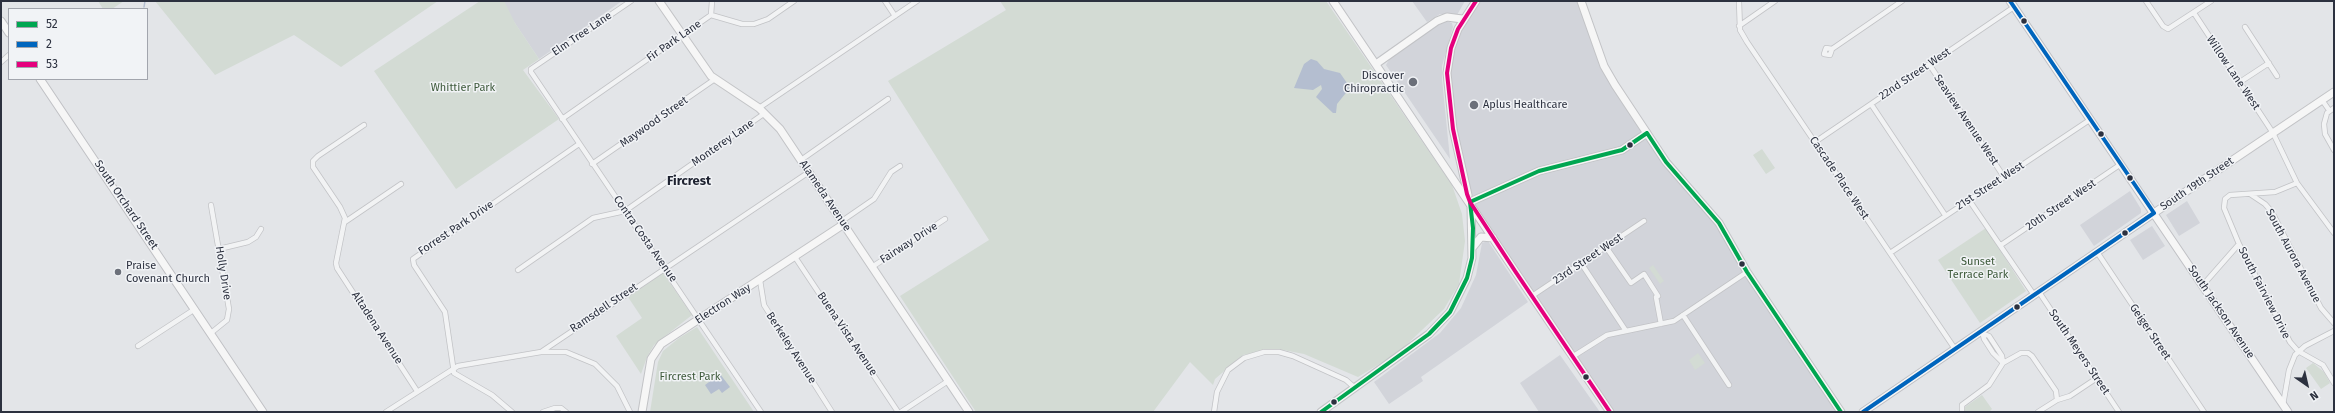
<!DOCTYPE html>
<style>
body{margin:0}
#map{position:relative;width:2335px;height:413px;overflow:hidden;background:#e3e5e8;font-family:"Fira Sans",sans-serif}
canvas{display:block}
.frame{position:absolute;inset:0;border:2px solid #2c313f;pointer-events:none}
.legend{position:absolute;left:8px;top:8px;width:140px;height:72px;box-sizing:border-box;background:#f1f3f6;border:1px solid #a2a5ad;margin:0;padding:5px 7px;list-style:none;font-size:12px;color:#2c313f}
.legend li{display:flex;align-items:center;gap:8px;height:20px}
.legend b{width:20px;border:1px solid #a2a5ad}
.north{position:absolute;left:2287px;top:365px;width:40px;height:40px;-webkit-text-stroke:3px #f1f3f6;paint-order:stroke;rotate:146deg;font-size:11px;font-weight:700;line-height:16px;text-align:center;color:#2c313f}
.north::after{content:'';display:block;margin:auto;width:14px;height:18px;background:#2c313f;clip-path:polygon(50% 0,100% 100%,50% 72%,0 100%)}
</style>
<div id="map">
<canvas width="2335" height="413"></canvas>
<div class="frame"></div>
<ul class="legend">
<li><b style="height:5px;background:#00a651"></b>52</li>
<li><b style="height:5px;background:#0065bd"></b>2</li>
<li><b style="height:5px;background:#e5007d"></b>53</li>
</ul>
<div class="north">N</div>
</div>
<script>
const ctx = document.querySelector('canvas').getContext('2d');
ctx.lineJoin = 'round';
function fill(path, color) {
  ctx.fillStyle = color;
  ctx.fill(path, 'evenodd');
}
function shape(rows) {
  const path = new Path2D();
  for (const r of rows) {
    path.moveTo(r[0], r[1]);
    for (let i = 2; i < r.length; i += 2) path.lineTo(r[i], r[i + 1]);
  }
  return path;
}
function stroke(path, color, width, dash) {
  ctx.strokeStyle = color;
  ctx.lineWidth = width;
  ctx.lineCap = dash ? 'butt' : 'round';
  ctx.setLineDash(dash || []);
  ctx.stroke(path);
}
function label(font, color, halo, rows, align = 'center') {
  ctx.font = font + ' "Fira Sans",sans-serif';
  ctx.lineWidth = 3;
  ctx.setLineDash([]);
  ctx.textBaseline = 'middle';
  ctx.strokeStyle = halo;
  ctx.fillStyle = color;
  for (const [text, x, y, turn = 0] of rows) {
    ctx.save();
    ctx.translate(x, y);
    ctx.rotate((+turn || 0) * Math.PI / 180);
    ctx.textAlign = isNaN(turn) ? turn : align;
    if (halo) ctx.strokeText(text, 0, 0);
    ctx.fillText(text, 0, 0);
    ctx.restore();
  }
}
const built = shape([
 [500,1,622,1,539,59],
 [1412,1,1465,1,1457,15,1440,14,1427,22],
 [1476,1,1581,1,1604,66,1663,157,1712,213,1840,412,1610,412,1470,202,1453,129,1448,60,1471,6],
 [1447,21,1452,23,1453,27,1442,66,1442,79,1450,159,1386,65,1390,58,1439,24],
 [2130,191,2141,209,2141,213,2094,246,2080,225],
 [2187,201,2200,223,2179,236,2166,215],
 [2152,226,2165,246,2143,260,2130,240],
 [1488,241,1528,302,1421,377,1423,381,1389,404,1374,382,1440,333,1461,308,1476,275,1482,243],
 [1560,355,1600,412,1539,412,1520,383]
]);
const green = shape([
 [98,1,124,1,112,9,103,9],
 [155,1,438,1,341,67,294,35,215,75],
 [480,1,504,1,515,23,539,59,523,70,559,119,456,189,374,71],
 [1000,1,1326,1,1452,185,1462,214,1465,241,1459,284,1444,309,1399,352,1358,377,1304,354,1283,350,1262,351,1243,355,1215,379,1213,385,1190,362,1153,412,976,412,900,296,989,240,888,81,1006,10],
 [1762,149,1775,168,1766,174,1753,155],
 [1986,228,2026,291,1980,323,1938,260],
 [1653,265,1664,281,1660,284,1649,268],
 [663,273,692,315,654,345,647,357,641,374,616,336,642,318,628,297],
 [697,327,754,412,650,412,658,362,663,351,679,338],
 [1698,353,1705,363,1695,370,1689,360],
 [2313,363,2324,372,2330,383,2321,389,2306,368],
 [1982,395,1992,409,1989,412,1964,412,1965,407]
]);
const water = shape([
 [1311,59,1317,61,1324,69,1340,73,1347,83,1349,89,1337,104,1336,113,1333,113,1316,97,1322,89,1321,85,1313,90,1294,88,1304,64],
 [720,374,730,387,722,393,719,389,711,394,705,385]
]);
const stream = shape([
 [144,7,145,1]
]);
const street = shape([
 [631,1,531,69,531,72,761,412],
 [885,1,895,16],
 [1739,1,1740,30,1747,42,1955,349],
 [2146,1,2163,26,2168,29,2211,1],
 [2194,13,2273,133,2297,183,2334,233],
 [711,15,712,1],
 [1739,26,1775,1],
 [2245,27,2277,76],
 [1832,49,1830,55,1824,54,1826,48,1832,49,1902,1],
 [1,62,9,55],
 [1929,64,2004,177],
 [2240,82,2269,63],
 [2322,100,2329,110],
 [1871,104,1945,215],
 [759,108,917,1],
 [2334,108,2327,113,2324,124,2325,134,2334,150],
 [562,119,711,15,742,24,754,24,768,19,794,1],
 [364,125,318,156,313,161,313,167,340,207,345,218,336,263,337,268,417,391],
 [1815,142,2014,7],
 [801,160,888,99],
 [592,164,715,79],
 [2297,183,2275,192,2230,195,2225,199,2224,208,2239,244,2290,342,2298,351,2323,365,2334,383],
 [2250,194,2265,204,2272,212,2321,308,2334,323],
 [1969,200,2034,295],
 [842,221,874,199,891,172,900,166],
 [345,222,401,184],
 [2001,245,2121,164],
 [1606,247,1631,283,1644,274,1658,296,1656,297,1661,324],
 [219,249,248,242,256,237,261,229],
 [2097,252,2204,412],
 [1890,253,2091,119],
 [795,257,898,412],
 [1581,263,1626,331],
 [872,267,945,219],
 [518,270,593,218,625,211,765,113],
 [760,280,764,305,832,412],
 [2203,285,2239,244],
 [2039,292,2119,412],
 [1532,296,1644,221],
 [1683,315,1729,385],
 [1982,331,1984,339,1993,353,2003,363],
 [211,333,227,320,229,309,211,205],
 [1984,334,1989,336,2002,356,2003,363],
 [138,346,195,309],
 [542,352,566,352,595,364,617,386,630,412],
 [1572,357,1607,335,1674,321,1747,272],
 [2283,405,2289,370,2295,355,2305,346,2334,331],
 [386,412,458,366,541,352,809,172],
 [512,412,492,395,454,373,445,312,414,265,413,259,579,144],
 [543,412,555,408,561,408,566,412],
 [901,412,948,381],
 [1214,412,1217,392,1228,370,1244,358,1264,352,1279,352,1293,356,1346,380,1355,388],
 [1962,412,1962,405,1989,385,2003,363,2021,353,2028,353,2032,356,2056,391,2057,400],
 [2038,412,2057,400,2070,396,2097,378]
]);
const secondary = shape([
 [659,1,711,76,759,108,780,129,969,412],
 [1333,1,1610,412],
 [1581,1,1604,66,1615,85,1666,162,1719,223,1747,272,1841,412],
 [1376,64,1437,21,1447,17,1462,19],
 [1468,195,1453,129,1447,73,1451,48,1458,29,1476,1],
 [1470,202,1539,171,1622,150,1647,133],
 [2154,213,2334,92],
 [1473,247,1481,237,1493,238],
 [642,412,651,359,661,344,844,224],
 [1321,412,1429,334,1450,312,1467,278,1472,258,1471,205]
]);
const primary = shape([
 [2010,1,2288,412],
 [1,21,9,33],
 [40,79,263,412],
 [1863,412,2154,213]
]);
const bus1 = shape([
 [1647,133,1666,162,1719,223,1747,272,1841,412],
 [1470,202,1539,171,1622,150,1647,133],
 [1321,412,1429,334,1450,312,1467,278,1472,258,1473,228,1470,202]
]);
const bus2 = shape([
 [2010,1,2154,213],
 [1863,412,2154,213]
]);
const bus3 = shape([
 [1476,1,1458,29,1451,48,1447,73,1453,129,1467,194,1470,202,1515,271,1610,412]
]);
const markers = [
 [2024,21,3.5,"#2c313f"],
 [1413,82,5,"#6c707a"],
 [1474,105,5,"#6c707a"],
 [2101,134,3.5,"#2c313f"],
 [1630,145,3.5,"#2c313f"],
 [2130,178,3.5,"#2c313f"],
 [2125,233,3.5,"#2c313f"],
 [1742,264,3.5,"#2c313f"],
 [118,272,4,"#6c707a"],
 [2017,307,3.5,"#2c313f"],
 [1586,377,3.5,"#2c313f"],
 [1334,402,3.5,"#2c313f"]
];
const streetNames = [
 ["Elm Tree Lane",582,34,-34],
 ["Fir Park Lane",674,41,-35],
 ["Willow Lane West",2233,73,56],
 ["22nd Street West",1915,74,-34],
 ["Seaview Avenue West",1966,120,56],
 ["Maywood Street",654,122,-35],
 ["Monterey Lane",723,143,-35],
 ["Cascade Place West",1839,178,56],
 ["South 19th Street",2197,184,-34],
 ["21st Street West",1990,186,-33],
 ["Alameda Avenue",825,196,56],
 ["South Orchard Street",126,205,56],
 ["20th Street West",2061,205,-34],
 ["Forrest Park Drive",456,228,-34],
 ["Contra Costa Avenue",645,239,55],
 ["Fairway Drive",909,243,-33],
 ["South Aurora Avenue",2293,256,62],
 ["23rd Street West",1588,259,-34],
 ["Holly Drive",223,273,81],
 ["South Fairview Drive",2264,293,63],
 ["Electron Way",723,304,-33],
 ["Ramsdell Street",604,308,-34],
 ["South Jackson Avenue",2221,312,56],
 ["Altadena Avenue",377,328,57],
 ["Geiger Street",2150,332,56],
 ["Buena Vista Avenue",847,334,56],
 ["Berkeley Avenue",791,348,57],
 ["South Meyers Street",2079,352,56]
];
const poiNames = [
 ["Discover",1404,76,"right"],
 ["Chiropractic",1404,89,"right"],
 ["Aplus Healthcare",1483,105],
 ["Praise",126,266],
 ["Covenant Church",126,279]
];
const parkNames = [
 ["Whittier Park",463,88],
 ["Sunset",1978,262],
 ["Terrace Park",1978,275],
 ["Fircrest Park",690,377]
];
const quarterNames = [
 ["Fircrest",689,181]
];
fill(built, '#d2d4da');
fill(green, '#d3dbd4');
fill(water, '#b4bed0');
stroke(stream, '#b4bed0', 1.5);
stroke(street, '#c2c3c6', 6);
stroke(secondary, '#c2c3c6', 9);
stroke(primary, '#c0c1c5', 9);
stroke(street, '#f2f3f4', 4.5);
stroke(secondary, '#f6f6f6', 7);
stroke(primary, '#f6f6f6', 7);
stroke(bus1, '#00a651', 4);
stroke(bus2, '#0065bd', 4);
stroke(bus3, '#e5007d', 4);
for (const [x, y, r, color] of markers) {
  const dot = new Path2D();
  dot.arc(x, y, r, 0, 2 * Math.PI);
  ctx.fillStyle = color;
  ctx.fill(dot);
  stroke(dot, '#f1f3f6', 1.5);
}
label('11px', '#2c313f', '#f1f3f6', streetNames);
label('11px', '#2c313f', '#f1f3f6', poiNames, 'left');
label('11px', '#3d593a', '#f1f3f6', parkNames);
label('bold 13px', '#1e2230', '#f1f3f6', quarterNames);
</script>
